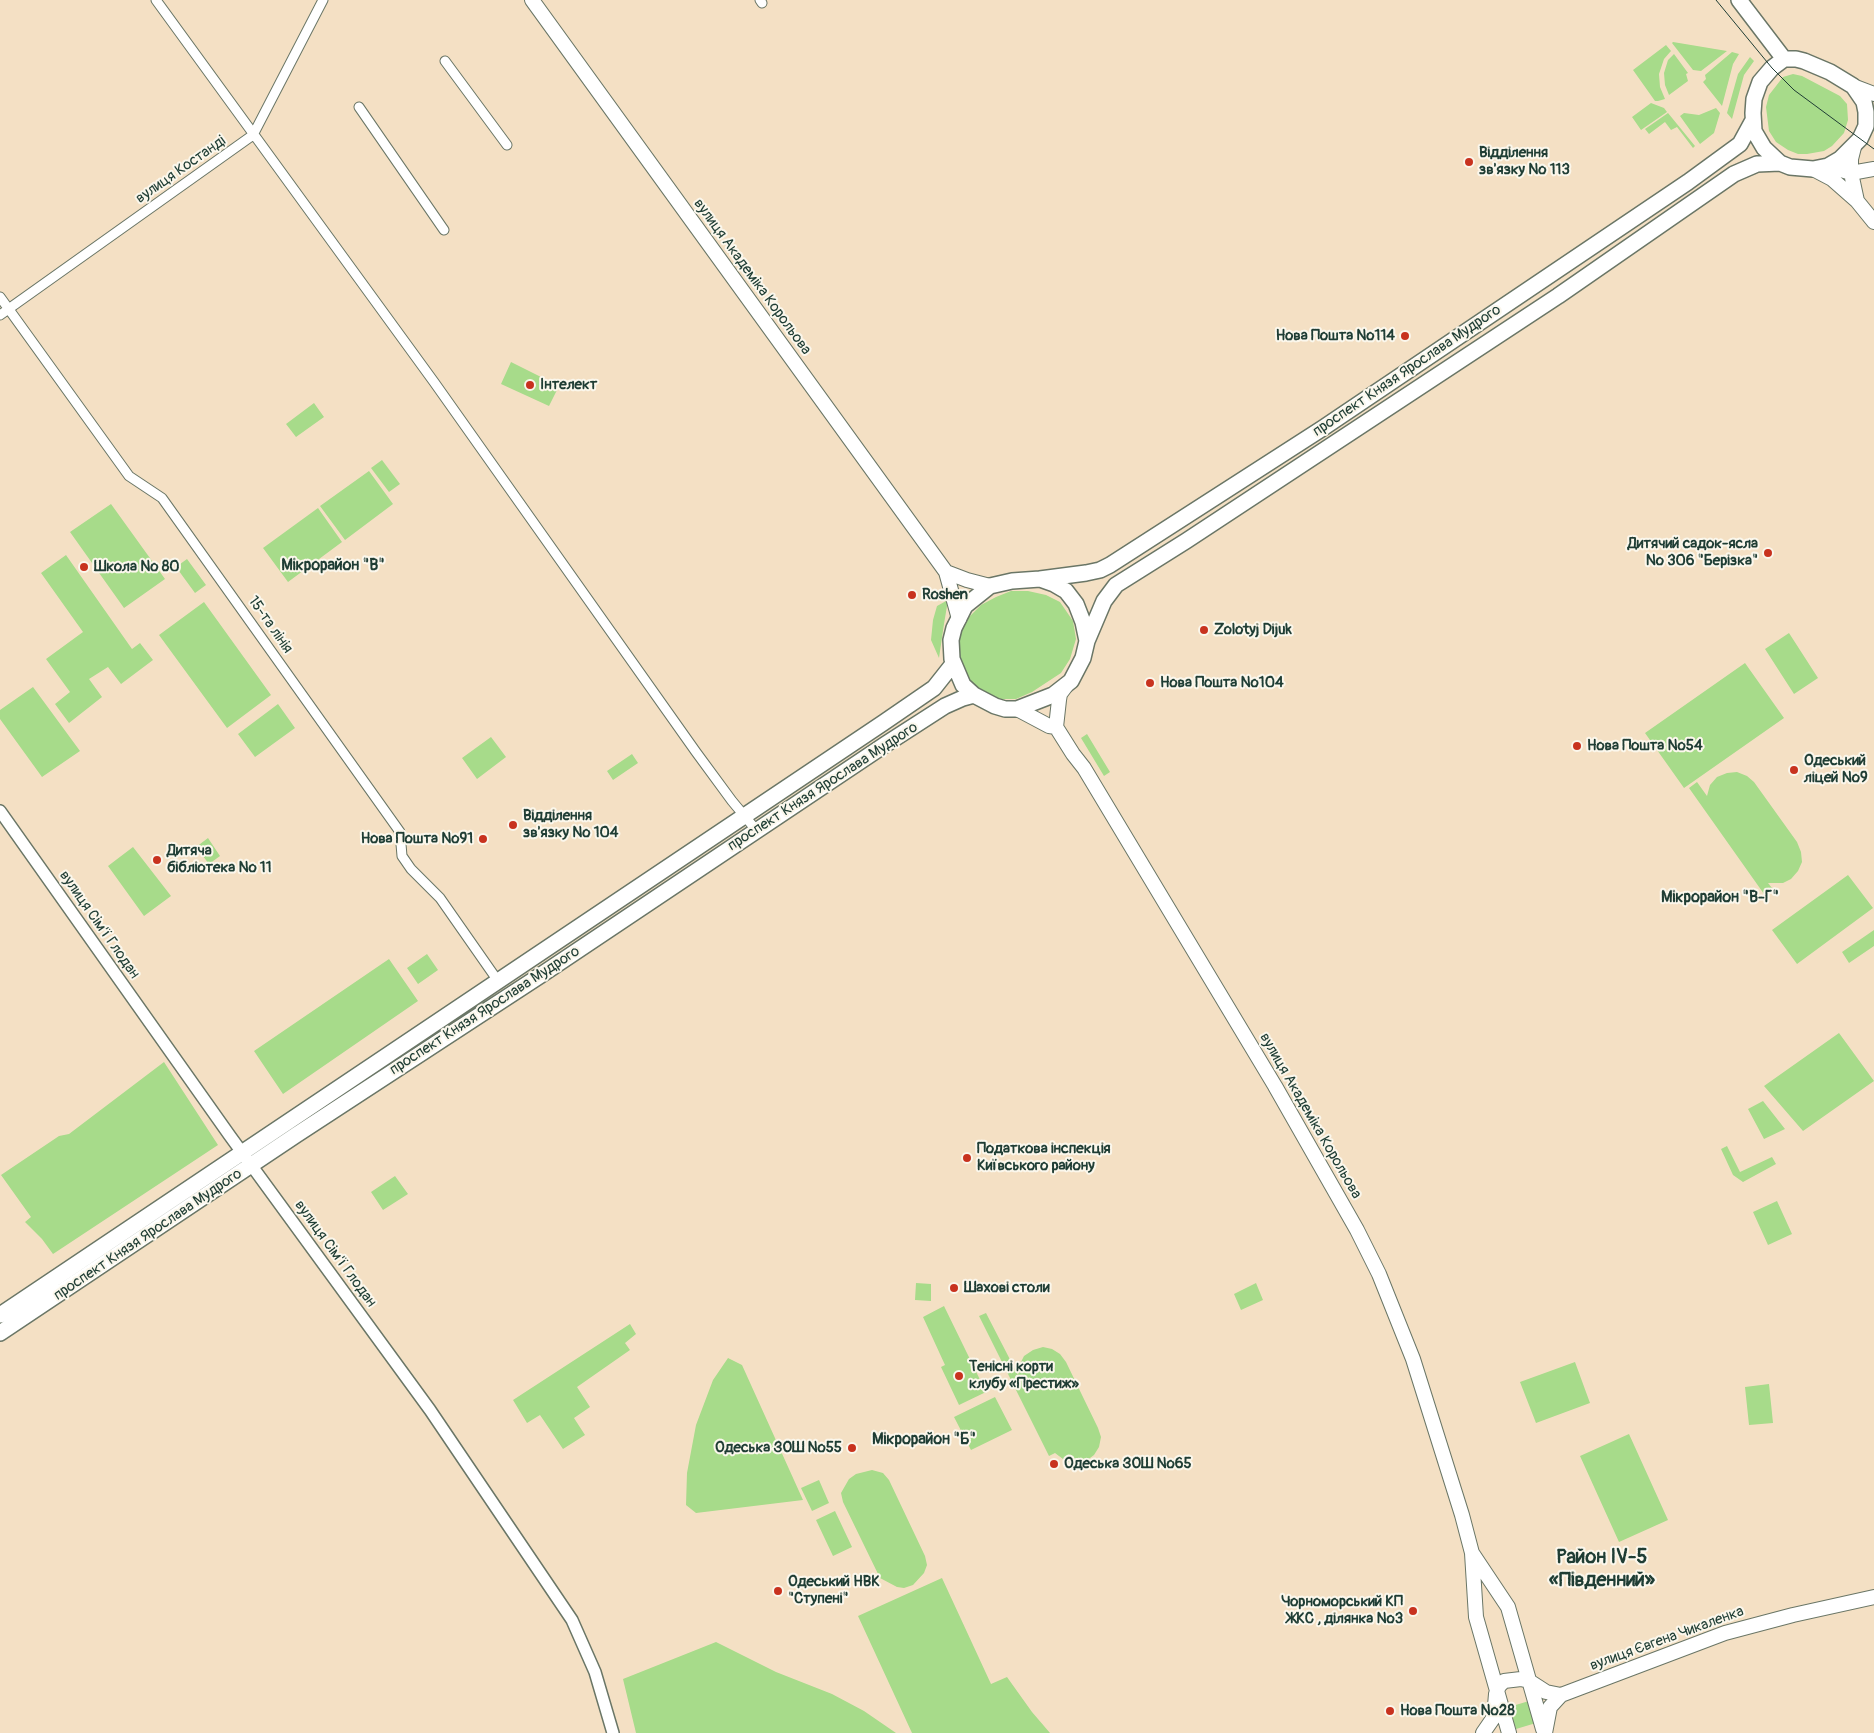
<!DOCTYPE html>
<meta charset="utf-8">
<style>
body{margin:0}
canvas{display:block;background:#f4e0c4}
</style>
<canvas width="1874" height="1733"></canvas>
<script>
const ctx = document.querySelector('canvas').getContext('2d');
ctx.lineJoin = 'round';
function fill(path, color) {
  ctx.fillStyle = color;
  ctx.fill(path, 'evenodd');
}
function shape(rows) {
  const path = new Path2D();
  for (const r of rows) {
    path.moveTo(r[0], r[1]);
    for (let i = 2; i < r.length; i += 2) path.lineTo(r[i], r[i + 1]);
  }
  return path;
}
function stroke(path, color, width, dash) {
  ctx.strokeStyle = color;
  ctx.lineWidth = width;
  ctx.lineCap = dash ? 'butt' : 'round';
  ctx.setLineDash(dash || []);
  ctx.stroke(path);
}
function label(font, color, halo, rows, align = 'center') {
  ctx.font = font + ' Pangolin,sans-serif';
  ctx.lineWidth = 4;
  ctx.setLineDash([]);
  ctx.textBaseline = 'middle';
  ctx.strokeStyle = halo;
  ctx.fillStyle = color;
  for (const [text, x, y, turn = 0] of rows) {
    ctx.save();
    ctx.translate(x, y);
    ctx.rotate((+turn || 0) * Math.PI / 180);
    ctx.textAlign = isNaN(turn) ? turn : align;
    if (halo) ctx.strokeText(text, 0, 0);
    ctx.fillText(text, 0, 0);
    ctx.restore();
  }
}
const green = shape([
 [1673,42,1727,51,1701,71,1693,70,1672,43],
 [1666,45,1671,51,1664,59,1659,74,1660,87,1665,99,1658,101,1655,101,1633,70],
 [1732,52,1739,54,1733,64,1722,106,1703,82,1706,79,1705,75],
 [1674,54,1688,73,1686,74,1688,81,1669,95,1665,85,1664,73,1668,60],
 [1750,57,1754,61,1744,75,1732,119,1727,113,1738,74],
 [1793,74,1802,76,1840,96,1847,104,1848,120,1844,133,1832,146,1824,151,1807,154,1798,154,1788,150,1776,142,1769,131,1766,107,1769,95,1783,77],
 [1651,103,1664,108,1667,112,1641,130,1632,117],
 [1716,108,1720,113,1714,133,1700,144,1680,116,1684,113,1699,115],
 [1668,113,1695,146,1693,148,1677,127,1671,130,1665,122,1649,134,1645,129],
 [511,362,559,386,549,406,501,384],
 [314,403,324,417,296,437,286,424],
 [382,460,400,484,389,492,371,468],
 [369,471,393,504,345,540,320,506],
 [111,504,165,579,124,608,70,532],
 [318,508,342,542,288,582,263,548],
 [66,555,132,649,140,643,153,660,121,684,108,667,89,679,102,697,69,723,55,704,70,692,46,659,83,632,41,573],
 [187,559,206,585,195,593,176,567],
 [1011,591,1028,591,1046,595,1060,602,1073,621,1076,639,1070,659,1061,673,1032,692,1016,699,999,699,983,692,969,680,960,664,957,647,960,631,969,617,981,605,996,597],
 [948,600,944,624,939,658,931,640,933,620,937,606],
 [204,602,271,695,227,728,159,635],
 [1789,633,1818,678,1794,694,1765,649],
 [1745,663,1784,718,1684,788,1645,733],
 [33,687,80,751,42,777,0,719,0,710],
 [278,704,295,728,255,757,238,734],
 [1087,734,1110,772,1104,776,1081,738],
 [491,737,506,757,477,779,462,758],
 [632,754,638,763,613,780,607,771],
 [1737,772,1747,776,1754,782,1797,842,1801,852,1802,862,1798,871,1791,879,1783,883,1768,883,1772,888,1764,894,1689,788,1697,782,1707,796,1710,785,1717,777,1727,773],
 [208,838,220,856,209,864,196,847],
 [133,847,171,896,144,916,108,866],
 [1848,875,1873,908,1797,964,1772,930],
 [1874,930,1874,946,1849,963,1842,952],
 [427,954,438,970,418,984,407,968],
 [389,959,418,1001,283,1094,254,1051],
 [1839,1033,1874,1081,1803,1131,1764,1086],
 [164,1062,218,1145,53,1254,42,1239,25,1222,31,1217,1,1175,59,1136,69,1134],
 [1763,1101,1785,1129,1764,1139,1748,1109],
 [1727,1146,1740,1172,1772,1157,1776,1164,1743,1182,1733,1175,1721,1149],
 [395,1176,408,1194,383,1210,371,1192],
 [1777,1201,1792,1234,1768,1245,1753,1212],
 [916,1283,931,1284,931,1301,915,1300],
 [1256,1283,1263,1300,1241,1310,1234,1294],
 [944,1306,986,1392,959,1405,941,1367,945,1365,923,1317],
 [986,1313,1018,1375,1020,1364,1024,1356,1033,1350,1043,1347,1052,1349,1060,1354,1066,1362,1098,1428,1101,1437,1099,1447,1094,1455,1086,1461,1077,1463,1067,1462,1055,1453,1049,1456,979,1316],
 [630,1324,636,1334,625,1343,630,1350,577,1387,590,1407,574,1418,585,1435,563,1449,540,1415,527,1423,513,1400],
 [728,1358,742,1365,803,1500,696,1513,686,1505,687,1473,696,1425,713,1380],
 [1575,1362,1590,1403,1536,1423,1520,1382],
 [1769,1384,1773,1423,1749,1425,1745,1387],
 [995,1397,1012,1430,971,1450,954,1417],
 [1629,1434,1668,1520,1619,1542,1580,1456],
 [872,1470,883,1473,889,1480,925,1556,927,1565,924,1573,913,1585,904,1588,897,1587,880,1578,843,1502,841,1493,849,1479,856,1474],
 [819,1480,829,1503,812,1511,801,1488],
 [835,1511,852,1547,833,1556,816,1520],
 [942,1578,991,1684,1007,1677,1032,1712,1050,1733,912,1733,858,1616],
 [716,1642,776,1672,832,1694,864,1711,896,1733,636,1733,623,1679],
 [1529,1701,1536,1723,1516,1729,1509,1707]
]);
const minor = shape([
 [156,0,434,382,696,752,732,801,757,831],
 [760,0,762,3],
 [445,61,507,145],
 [359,107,444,230],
 [0,297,129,476,162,498,400,832,402,856,411,869,440,898,498,981],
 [0,315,253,135,323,0]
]);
const tertiary = shape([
 [0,811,230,1136,430,1410,572,1620,595,1672,613,1733]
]);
const secondary = shape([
 [532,0,946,572,959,619],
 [1853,86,1874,94],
 [1854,147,1851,159,1851,173,1857,201],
 [1828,166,1851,173,1874,169],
 [1813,169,1832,179,1857,201,1874,222],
 [946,572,967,580,990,586],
 [1066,686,1060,694,1059,700,1056,727,1073,754,1084,768,1275,1086,1357,1230,1379,1274,1413,1359,1462,1515,1472,1553,1476,1617,1509,1733],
 [1017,709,1049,726,1056,727],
 [1472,1553,1508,1607,1543,1729],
 [1483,1733,1494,1717,1496,1694,1499,1686,1504,1681,1521,1679,1529,1681,1546,1692,1561,1695],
 [1545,1733,1550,1707,1561,1695,1725,1633,1793,1615,1874,1597]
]);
const primary = shape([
 [1739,0,1784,59],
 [1784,59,1796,59,1804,61,1830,72,1853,86,1864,102,1866,112,1866,126,1860,139,1840,159,1828,166,1813,169,1790,167,1780,163,1764,148,1754,131,1753,113,1754,99,1760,82,1772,68,1784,59],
 [1040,579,1086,573,1100,570,1110,565,1323,428,1688,182,1740,144,1752,122],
 [1040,579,1054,584,1066,591,1076,604,1083,622,1087,641,1083,658,1071,681,1053,695,1017,709,1005,709,995,706,974,695,963,685,952,659,951,640,954,628,965,606,990,586,1012,581,1040,579],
 [1087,641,1104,601,1116,585,1186,541,1558,296,1734,174,1757,164,1780,163],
 [0,1315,883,723,934,688,953,664],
 [0,1333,296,1135,541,975,886,744,945,706,963,698,974,695]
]);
const tram = shape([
 [1716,0,1772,68,1794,90,1874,149]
]);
const markers = [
 [1469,162,5,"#c8321e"],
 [1405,336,5,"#c8321e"],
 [530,385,5,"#c8321e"],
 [1768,553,5,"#c8321e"],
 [84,567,5,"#c8321e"],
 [912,595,5,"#c8321e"],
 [1204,630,5,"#c8321e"],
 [1150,683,5,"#c8321e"],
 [1577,746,5,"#c8321e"],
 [1794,770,5,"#c8321e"],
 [513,825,5,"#c8321e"],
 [483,839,5,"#c8321e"],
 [157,860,5,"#c8321e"],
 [967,1158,5,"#c8321e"],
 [954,1288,5,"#c8321e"],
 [959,1376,5,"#c8321e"],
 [852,1448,5,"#c8321e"],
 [1054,1464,5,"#c8321e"],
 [778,1591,5,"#c8321e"],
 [1413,1611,5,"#c8321e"],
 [1390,1711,5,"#c8321e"]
];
const poiNames = [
 ["Відділення",1479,153],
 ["зв'язку № 113",1479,170],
 ["Нова Пошта №114",1395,336,"right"],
 ["Інтелект",540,385],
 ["Дитячий садок-ясла",1758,544,"right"],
 ["№ 306 \"Берізка\"",1758,561,"right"],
 ["Школа № 80",94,567],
 ["Roshen",922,595],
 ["Zolotyj Dijuk",1214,630],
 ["Нова Пошта №104",1160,683],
 ["Нова Пошта №54",1587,746],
 ["Одеський",1804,761],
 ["ліцей №9",1804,778],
 ["Відділення",523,816],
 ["зв'язку № 104",523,833],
 ["Нова Пошта №91",473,839,"right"],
 ["Дитяча",167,851],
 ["бібліотека № 11",167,868],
 ["Податкова інспекція",977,1149],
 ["Київського району",977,1166],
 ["Шахові столи",964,1288],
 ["Тенісні корти",969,1367],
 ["клубу «Престиж»",969,1384],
 ["Одеська ЗОШ №55",842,1448,"right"],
 ["Одеська ЗОШ №65",1064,1464],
 ["Одеський НВК",788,1582],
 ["\"Ступені\"",788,1599],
 ["Чорноморський КП",1403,1602,"right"],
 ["ЖКС , ділянка №3",1403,1619,"right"],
 ["Нова Пошта №28",1400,1711]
];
const streetNames = [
 ["вулиця Костанді",181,170,-35],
 ["вулиця Академіка Корольова",752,277,54],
 ["проспект Князя Ярослава Мудрого",1407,371,-34],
 ["15-та лінія",270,625,55],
 ["проспект Князя Ярослава Мудрого",823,787,-33],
 ["вулиця Сім'ї Глодан",99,925,55],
 ["проспект Князя Ярослава Мудрого",485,1011,-33],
 ["вулиця Академіка Корольова",1310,1116,60],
 ["проспект Князя Ярослава Мудрого",148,1235,-34],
 ["вулиця Сім'ї Глодан",335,1254,54],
 ["вулиця Євгена Чикаленка",1667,1639,-20]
];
const neighbourhoodNames = [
 ["Мікрорайон \"В\"",333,566],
 ["Мікрорайон \"В-Г\"",1720,898],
 ["Мікрорайон \"Б\"",924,1440]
];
const districtNames = [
 ["Район IV-5",1602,1558],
 ["«Південний»",1602,1581]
];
fill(green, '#a7db8a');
stroke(minor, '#6a7666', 11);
stroke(tertiary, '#6a7666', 14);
stroke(secondary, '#6a7666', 16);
stroke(primary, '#6a7666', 18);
stroke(minor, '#fff', 9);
stroke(tertiary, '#fff', 11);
stroke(secondary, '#fff', 14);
stroke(primary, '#fff', 15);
stroke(tram, '#1f3d34', 1);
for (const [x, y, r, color] of markers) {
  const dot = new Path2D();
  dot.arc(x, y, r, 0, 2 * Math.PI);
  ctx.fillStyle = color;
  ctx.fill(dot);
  stroke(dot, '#fbf7ec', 2);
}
label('bold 15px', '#1f3d34', '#fbf7ec', poiNames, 'left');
label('15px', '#1f3d34', '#fbf7ec', streetNames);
label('bold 16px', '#1f3d34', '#fbf7ec', neighbourhoodNames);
label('bold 20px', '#1f3d34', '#fbf7ec', districtNames);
</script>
